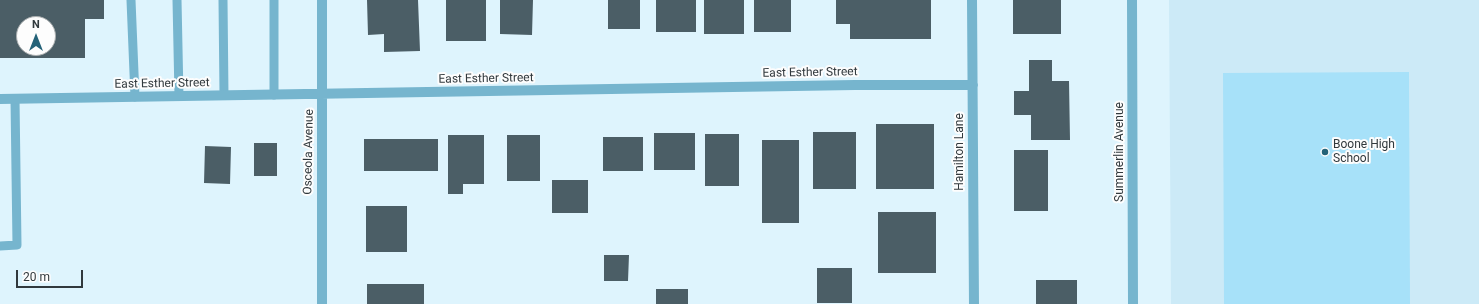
<!DOCTYPE html>
<style>
body{margin:0}
#map{position:relative;width:1479px;height:304px;overflow:hidden;background:#def4fd;font-family:Roboto,sans-serif}
canvas{display:block}
.north{position:absolute;left:16px;top:16px;width:40px;height:40px;box-sizing:border-box;background:#fdfdfd;border:1px solid #abafb0;border-radius:50%;rotate:0deg;font-size:11px;font-weight:700;line-height:16px;text-align:center;color:#31393d}
.north::after{content:'';display:block;margin:auto;width:14px;height:18px;background:#246278;clip-path:polygon(50% 0,100% 100%,50% 72%,0 100%)}
.scale{position:absolute;left:16px;top:270px;width:67px;height:18px;box-sizing:border-box;border:2px solid #31393d;border-top:0;padding-left:5px;font-size:12px;line-height:14px;white-space:nowrap;color:#31393d;-webkit-text-stroke:3px #fdfdfd;paint-order:stroke}
</style>
<div id="map">
<canvas width="1479" height="304"></canvas>
<div class="north">N</div>
<div class="scale">20 m</div>
</div>
<script>
const ctx = document.querySelector('canvas').getContext('2d');
ctx.lineJoin = 'round';
function fill(path, color) {
  ctx.fillStyle = color;
  ctx.fill(path, 'evenodd');
}
function shape(rows) {
  const path = new Path2D();
  for (const r of rows) {
    path.moveTo(r[0], r[1]);
    for (let i = 2; i < r.length; i += 2) path.lineTo(r[i], r[i + 1]);
  }
  return path;
}
function stroke(path, color, width, dash) {
  ctx.strokeStyle = color;
  ctx.lineWidth = width;
  ctx.lineCap = dash ? 'butt' : 'round';
  ctx.setLineDash(dash || []);
  ctx.stroke(path);
}
function label(font, color, halo, rows, align = 'center') {
  ctx.font = font + ' Roboto,sans-serif';
  ctx.lineWidth = 4;
  ctx.setLineDash([]);
  ctx.textBaseline = 'middle';
  ctx.strokeStyle = halo;
  ctx.fillStyle = color;
  for (const [text, x, y, turn = 0] of rows) {
    ctx.save();
    ctx.translate(x, y);
    ctx.rotate((+turn || 0) * Math.PI / 180);
    ctx.textAlign = isNaN(turn) ? turn : align;
    if (halo) ctx.strokeText(text, 0, 0);
    ctx.fillText(text, 0, 0);
    ctx.restore();
  }
}
const built = shape([
 [1169,0,1479,0,1479,304,1171,304]
]);
const green = shape([
 [1409,72,1410,304,1224,304,1223,73]
]);
const building = shape([
 [0,0,104,0,104,19,85,19,85,58,0,58],
 [24,24,48,24,48,48,24,48],
 [367,0,418,0,420,51,384,52,384,34,368,35],
 [446,0,486,0,486,41,446,41],
 [500,0,533,0,532,35,500,34],
 [608,0,640,0,640,29,608,29],
 [656,0,696,0,696,32,656,32],
 [704,0,744,0,744,34,704,34],
 [754,0,791,0,791,32,754,32],
 [836,0,931,0,931,39,850,39,850,24,836,24],
 [1013,0,1061,0,1061,34,1013,34],
 [1029,60,1052,60,1052,81,1069,81,1070,140,1031,140,1031,115,1014,115,1014,91,1029,91],
 [876,124,934,124,934,189,876,189],
 [813,132,856,132,856,189,813,189],
 [654,133,695,133,695,170,654,170],
 [705,134,739,134,739,186,705,186],
 [448,135,484,135,484,184,463,184,463,194,448,194],
 [507,135,540,135,540,181,507,181],
 [603,137,643,137,643,171,603,171],
 [364,139,438,139,438,171,364,171],
 [762,140,799,140,799,223,762,223],
 [254,143,277,143,277,176,254,176],
 [205,146,231,147,230,184,204,183],
 [1014,150,1048,150,1048,211,1014,211],
 [552,180,588,180,588,213,552,213],
 [366,206,407,206,407,252,366,252],
 [878,212,936,212,936,273,878,273],
 [604,255,629,255,628,281,604,281],
 [817,268,852,268,852,303,817,303],
 [1036,280,1077,280,1077,304,1036,304],
 [367,284,424,284,424,304,367,304],
 [656,289,688,289,688,304,656,304]
]);
const service = shape([
 [131,0,135,97],
 [177,0,179,96],
 [223,0,224,95],
 [274,0,274,95],
 [0,246,17,245,15,99]
]);
const minor = shape([
 [972,0,974,304],
 [1132,0,1133,304],
 [0,99,855,85,973,85],
 [322,304,322,0]
]);
const markers = [
 [1325,152,4,"#246278"]
];
const streetNames = [
 ["East Esther Street",810,73,-1],
 ["East Esther Street",486,79,-1],
 ["East Esther Street",162,84,-1],
 ["Osceola Avenue",309,152,-89],
 ["Hamilton Lane",960,152,-90],
 ["Summerlin Avenue",1120,152,-90]
];
const poiNames = [
 ["Boone High",1333,145],
 ["School",1333,159]
];
fill(built, '#cceaf7');
fill(green, '#a7e1f9');
fill(building, '#4b5e66');
stroke(service, '#76b5ce', 9);
stroke(minor, '#76b5ce', 10);
for (const [x, y, r, color] of markers) {
  const dot = new Path2D();
  dot.arc(x, y, r, 0, 2 * Math.PI);
  ctx.fillStyle = color;
  ctx.fill(dot);
  stroke(dot, '#fdfdfd', 1.5);
}
label('12px', '#31393d', '#fdfdfd', streetNames);
label('12px', '#31393d', '#fdfdfd', poiNames, 'left');
</script>
